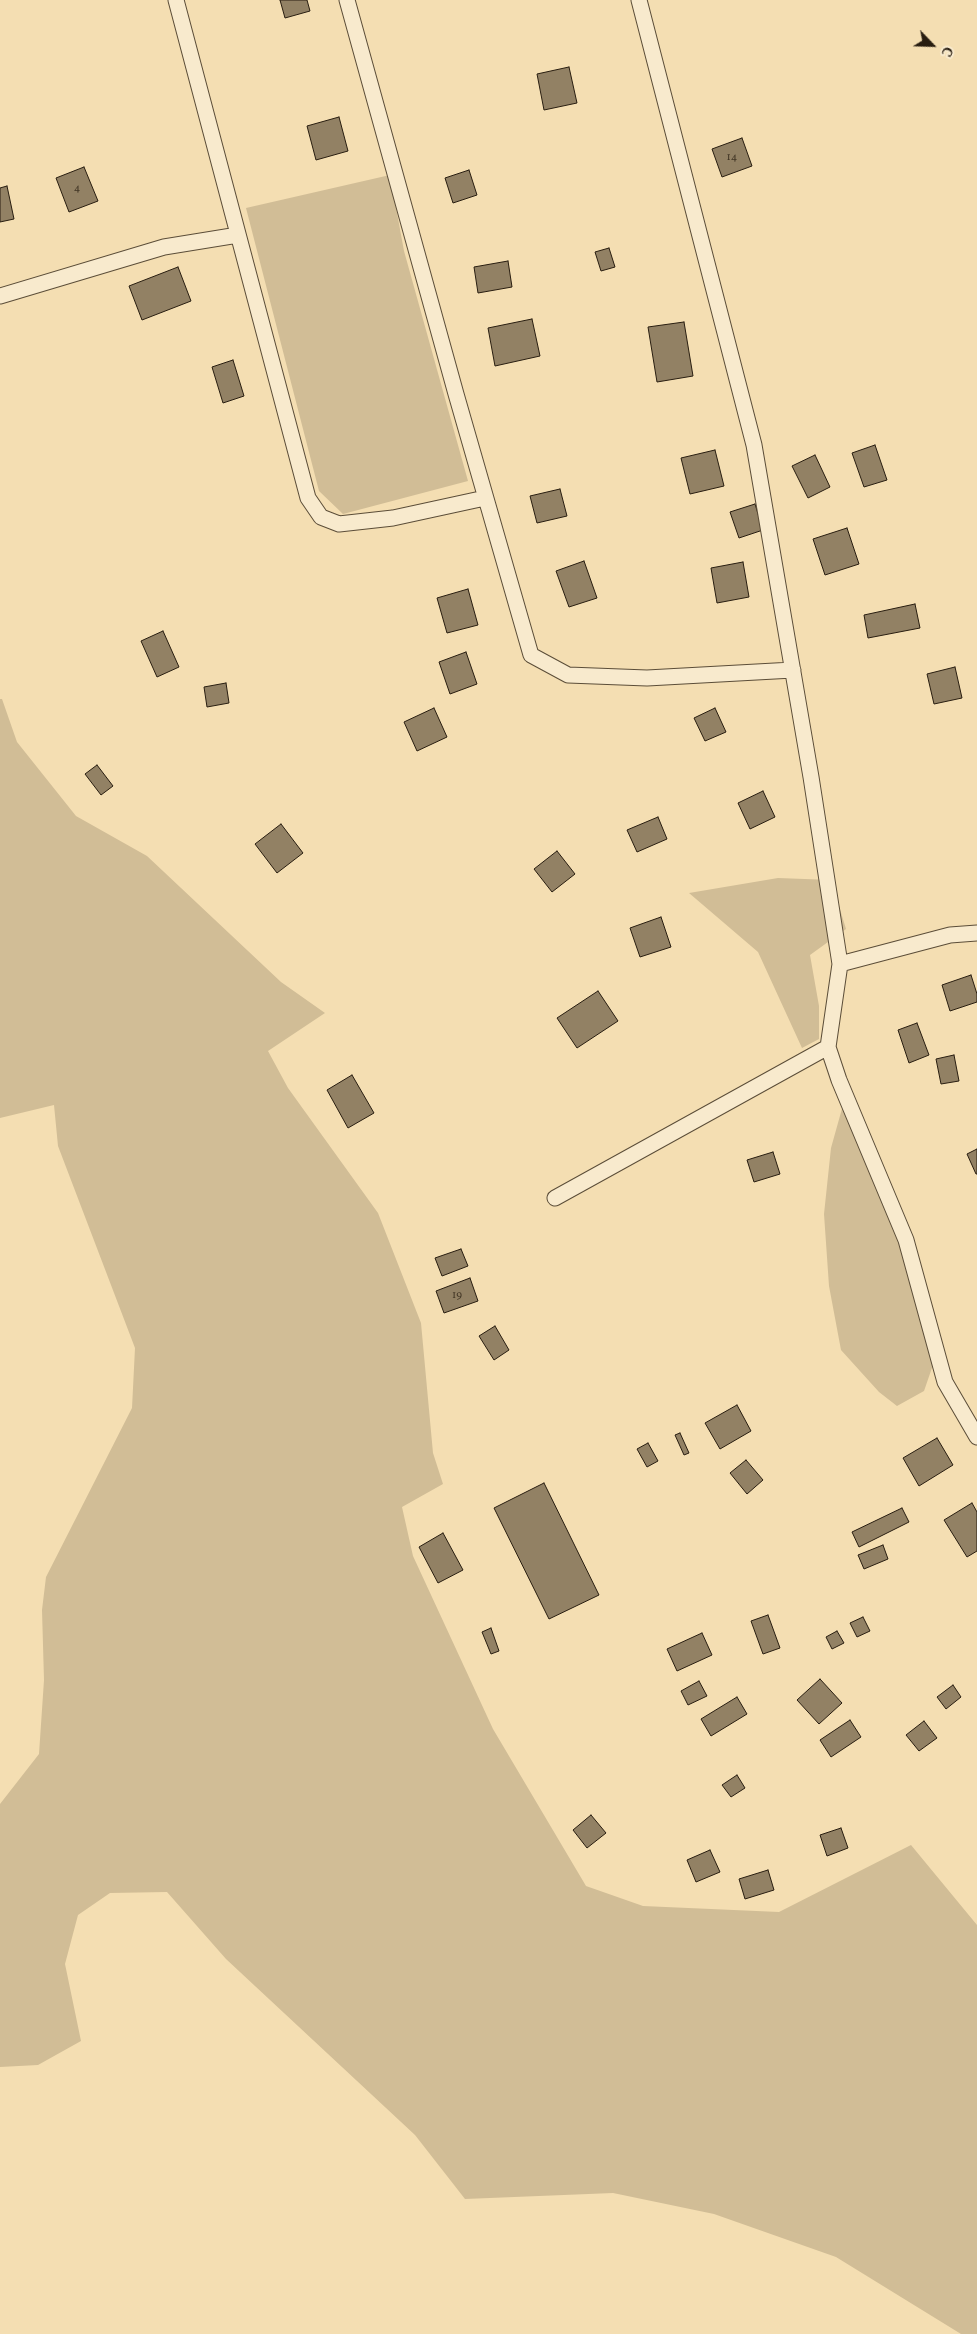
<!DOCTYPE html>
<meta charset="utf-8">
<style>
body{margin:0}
#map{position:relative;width:977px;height:2334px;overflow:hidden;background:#f4deb2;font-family:Vollkorn,serif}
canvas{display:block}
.north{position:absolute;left:907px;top:20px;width:50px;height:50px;-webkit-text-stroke:4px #f8eacd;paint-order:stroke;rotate:114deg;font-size:14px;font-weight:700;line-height:20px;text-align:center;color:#281d10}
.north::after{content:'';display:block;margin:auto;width:18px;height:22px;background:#281d10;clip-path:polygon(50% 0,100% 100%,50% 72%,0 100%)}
</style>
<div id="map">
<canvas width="977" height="2334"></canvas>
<div class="north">С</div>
</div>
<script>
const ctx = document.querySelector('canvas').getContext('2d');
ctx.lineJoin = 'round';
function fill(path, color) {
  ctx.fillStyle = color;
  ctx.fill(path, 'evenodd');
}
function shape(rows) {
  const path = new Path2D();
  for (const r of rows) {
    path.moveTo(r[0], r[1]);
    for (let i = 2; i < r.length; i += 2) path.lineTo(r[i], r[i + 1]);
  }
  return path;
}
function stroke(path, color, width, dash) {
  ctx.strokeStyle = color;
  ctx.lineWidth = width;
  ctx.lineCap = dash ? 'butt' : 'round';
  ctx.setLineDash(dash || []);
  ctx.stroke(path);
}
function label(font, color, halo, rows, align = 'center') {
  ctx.font = font + ' Vollkorn,serif';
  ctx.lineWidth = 5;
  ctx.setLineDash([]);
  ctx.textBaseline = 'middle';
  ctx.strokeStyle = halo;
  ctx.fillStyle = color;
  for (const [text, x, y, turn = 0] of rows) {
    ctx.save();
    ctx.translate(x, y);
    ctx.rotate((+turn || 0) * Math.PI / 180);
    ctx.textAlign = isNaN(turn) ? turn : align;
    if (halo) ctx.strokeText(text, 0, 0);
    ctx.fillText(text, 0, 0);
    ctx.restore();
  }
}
const green = shape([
 [390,175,404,251,468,481,343,514,319,491,246,208],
 [0,699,2,699,17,742,76,816,147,856,281,982,325,1013,268,1051,288,1088,378,1213,421,1323,433,1453,443,1484,402,1507,413,1556,493,1729,586,1886,643,1906,779,1912,911,1845,977,1925,977,2334,961,2334,836,2257,714,2214,613,2193,465,2199,415,2135,226,1959,167,1892,110,1893,78,1915,65,1964,81,2041,38,2065,0,2067,0,1804,39,1754,44,1680,42,1610,46,1577,132,1408,135,1348,58,1146,54,1105,0,1118],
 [778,878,831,880,846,929,810,955,819,1006,819,1039,802,1048,758,952,689,893],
 [843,1105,888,1201,933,1307,934,1362,924,1391,897,1406,879,1392,841,1350,829,1286,824,1214,831,1148]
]);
const building = shape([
 [280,0,307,0,310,11,285,18,280,0],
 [569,67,577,103,544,110,537,74,569,67],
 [339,117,348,151,316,160,307,126,339,117],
 [742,138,752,166,722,177,712,149,742,138],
 [84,167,98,201,69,212,56,178,84,167],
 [469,170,477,195,453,203,445,178,469,170],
 [7,186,14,219,0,222,0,188,7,186],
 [609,248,615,267,601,271,595,252,609,248],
 [508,261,512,287,478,293,474,267,508,261],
 [178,267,191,301,142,320,129,286,178,267],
 [532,319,540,356,495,366,488,328,532,319],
 [684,322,693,376,657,382,648,327,684,322],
 [233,360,244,396,223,403,212,367,233,360],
 [875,445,887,480,864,487,852,453,875,445],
 [715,450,724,486,690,494,681,458,715,450],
 [815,455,830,487,808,498,792,466,815,455],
 [560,489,567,516,537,523,530,496,560,489],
 [755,504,763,530,739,538,730,512,755,504],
 [847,528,859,564,825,575,813,539,847,528],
 [584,561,597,598,569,607,556,571,584,561],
 [743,562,749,597,717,603,711,568,743,562],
 [468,589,478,625,447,633,437,598,468,589],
 [915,604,920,628,868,638,864,615,915,604],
 [163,631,179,667,157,677,141,641,163,631],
 [466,652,477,684,450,694,439,662,466,652],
 [955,667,962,698,934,704,927,674,955,667],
 [226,683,229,703,207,707,204,687,226,683],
 [434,708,447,737,417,751,404,722,434,708],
 [715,708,726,732,705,741,694,718,715,708],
 [97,765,113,786,101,795,85,774,97,765],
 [763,791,775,817,750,829,738,803,763,791],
 [658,817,667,839,637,852,627,830,658,817],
 [281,824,303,853,277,873,255,844,281,824],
 [557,851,575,874,552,892,534,869,557,851],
 [661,917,671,947,640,957,630,928,661,917],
 [971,975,977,994,977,1002,950,1011,942,985,971,975],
 [598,991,618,1021,577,1048,557,1018,598,991],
 [917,1023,929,1055,909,1063,898,1030,917,1023],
 [954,1055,959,1081,941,1084,936,1059,954,1055],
 [352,1075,374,1113,348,1128,327,1090,352,1075],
 [977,1149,977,1174,976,1174,967,1154,977,1149],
 [773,1152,780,1174,754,1182,747,1160,773,1152],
 [461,1249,468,1266,442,1276,435,1258,461,1249],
 [470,1278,478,1301,444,1313,436,1291,470,1278],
 [495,1326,509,1350,494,1360,479,1336,495,1326],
 [737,1405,751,1431,720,1449,705,1423,737,1405],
 [680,1433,689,1453,684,1455,675,1435,680,1433],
 [937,1438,953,1465,919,1486,903,1458,937,1438],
 [648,1443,658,1461,647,1467,637,1449,648,1443],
 [746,1460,763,1480,747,1494,730,1473,746,1460],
 [544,1483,599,1595,549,1619,494,1508,544,1483],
 [972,1503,977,1512,977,1551,967,1557,944,1520,972,1503],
 [902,1508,909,1522,859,1547,852,1532,902,1508],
 [443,1533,463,1570,438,1583,419,1547,443,1533],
 [883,1545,888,1559,864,1569,858,1555,883,1545],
 [768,1615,780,1648,763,1654,751,1621,768,1615],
 [863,1617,870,1631,857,1637,850,1623,863,1617],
 [491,1628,499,1651,491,1654,482,1632,491,1628],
 [837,1631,844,1643,832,1649,826,1637,837,1631],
 [702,1633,712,1655,677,1671,667,1649,702,1633],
 [820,1679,842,1703,819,1724,797,1700,820,1679],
 [699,1681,707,1696,688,1705,681,1691,699,1681],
 [953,1685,961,1697,946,1709,937,1697,953,1685],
 [737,1697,747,1714,711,1736,701,1719,737,1697],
 [850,1720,861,1737,831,1757,820,1740,850,1720],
 [924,1721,937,1738,919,1751,906,1735,924,1721],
 [737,1775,745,1788,731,1797,722,1785,737,1775],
 [591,1815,606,1833,587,1848,573,1830,591,1815],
 [841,1828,848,1848,827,1856,820,1835,841,1828],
 [710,1850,720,1872,696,1882,687,1860,710,1850],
 [768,1870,774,1890,745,1899,739,1879,768,1870]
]);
const street = shape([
 [176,0,308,498,321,517,339,524,393,518,485,498],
 [347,0,456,394,531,655,568,675,647,678,793,670],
 [0,296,164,247,238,235],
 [840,964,950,935,977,933],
 [828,1047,839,1080,906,1240,945,1382,977,1437],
 [555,1198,828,1047,840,964,811,777,754,445,639,0]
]);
const numberNames = [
 ["14",732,158],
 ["4",77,189],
 ["19",457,1296]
];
fill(green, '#d1bd96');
fill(building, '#928164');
stroke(building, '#281d10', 1);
stroke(street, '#5b4d38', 17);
stroke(street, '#f8eacd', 15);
label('11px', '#423625', null, numberNames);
</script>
